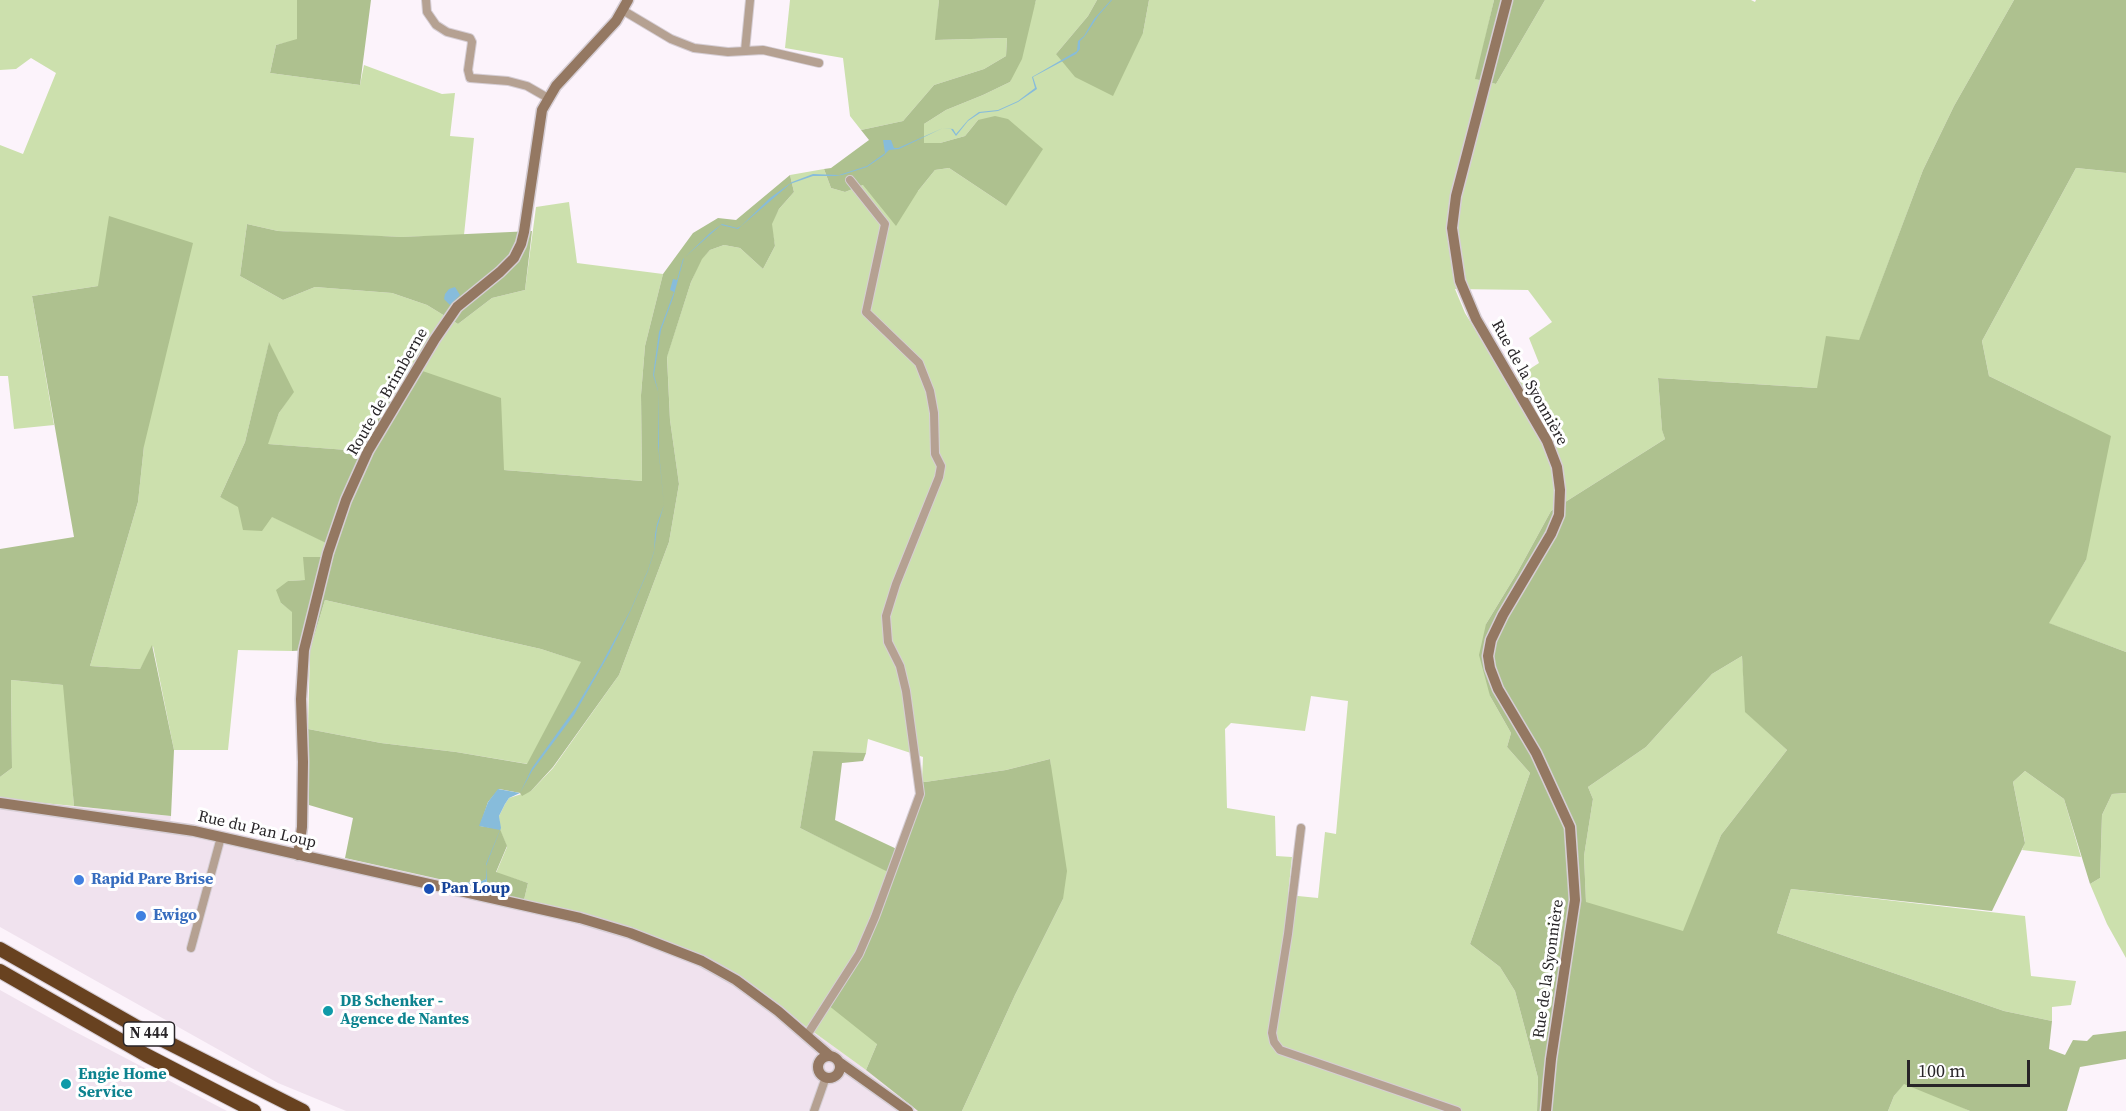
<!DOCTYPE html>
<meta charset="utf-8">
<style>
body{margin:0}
#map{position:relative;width:2126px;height:1111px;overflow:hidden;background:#fcf3fb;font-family:"Source Serif 4",serif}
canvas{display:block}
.scale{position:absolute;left:1907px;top:1060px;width:123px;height:27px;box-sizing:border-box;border:3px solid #282528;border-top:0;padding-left:8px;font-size:18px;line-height:21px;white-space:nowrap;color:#282528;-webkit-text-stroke:4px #fff;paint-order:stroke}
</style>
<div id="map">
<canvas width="2126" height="1111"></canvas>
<div class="scale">100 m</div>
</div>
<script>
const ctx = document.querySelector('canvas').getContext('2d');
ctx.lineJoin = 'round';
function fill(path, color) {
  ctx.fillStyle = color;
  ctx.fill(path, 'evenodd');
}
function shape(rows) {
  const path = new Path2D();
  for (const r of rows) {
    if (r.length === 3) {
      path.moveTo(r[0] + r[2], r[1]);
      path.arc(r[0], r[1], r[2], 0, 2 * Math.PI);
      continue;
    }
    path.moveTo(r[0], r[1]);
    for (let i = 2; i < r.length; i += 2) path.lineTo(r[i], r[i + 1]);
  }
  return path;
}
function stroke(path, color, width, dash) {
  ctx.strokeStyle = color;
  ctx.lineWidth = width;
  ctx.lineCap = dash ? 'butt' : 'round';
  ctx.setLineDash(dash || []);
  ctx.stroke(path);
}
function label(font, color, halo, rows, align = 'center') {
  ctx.font = font + ' "Source Serif 4",serif';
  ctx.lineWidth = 6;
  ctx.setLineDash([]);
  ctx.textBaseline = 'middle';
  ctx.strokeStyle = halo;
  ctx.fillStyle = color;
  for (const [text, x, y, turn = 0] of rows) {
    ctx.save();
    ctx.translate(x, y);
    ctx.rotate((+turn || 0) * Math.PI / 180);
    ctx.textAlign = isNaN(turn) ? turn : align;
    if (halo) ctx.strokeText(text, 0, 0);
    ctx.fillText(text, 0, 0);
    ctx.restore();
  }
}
const built = shape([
 [0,797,22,801,171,816,169,832,342,870,345,858,486,889,615,923,689,952,775,1004,866,1070,918,1111,346,1111,278,1083,0,927],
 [0,990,68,1028,227,1111,0,1111]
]);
const green = shape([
 [0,0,297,0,297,40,276,45,270,73,360,85,364,65,442,94,455,93,450,136,474,138,464,235,402,237,319,234,278,231,247,224,240,276,283,300,315,287,392,293,427,305,458,324,492,298,525,290,536,207,569,202,577,263,663,274,645,346,641,395,642,481,504,470,360,451,267,444,279,413,293,392,269,343,245,442,220,497,271,516,327,543,321,557,306,580,288,581,281,603,293,612,292,651,238,650,228,750,174,750,153,646,140,669,90,666,138,502,144,446,98,286,32,296,54,425,14,429,8,376,0,376,0,145,23,154,56,73,31,58,16,69,0,70],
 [790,0,939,0,936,40,1007,38,1006,56,984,69,934,85,903,121,861,130,850,116,843,58,785,48],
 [1036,0,1097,0,1088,16,1056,54,1143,33,1149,0,1494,0,1476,79,1496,84,1545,0,1751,0,1755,2,1756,0,2014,0,1954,106,1923,170,1859,341,1817,388,1658,378,1662,429,1665,439,1551,511,1517,573,1486,624,1490,696,1511,733,1507,747,1530,773,1470,944,1500,967,1515,991,1538,1078,1537,1111,962,1111,1015,995,1063,899,1050,759,1006,770,925,782,922,781,923,757,868,739,866,753,813,752,800,828,892,873,877,1044,866,1070,775,1004,689,952,615,923,524,900,528,883,496,873,507,847,500,830,499,816,505,804,509,798,531,791,553,768,619,675,669,542,679,484,670,420,667,356,691,282,701,259,710,250,724,245,740,248,763,269,775,246,771,224,779,209,794,192,790,175,824,169,831,188,845,192,863,185,918,191,935,170,949,168,1006,206,978,120,965,136,940,143,924,143,924,124,946,110,983,95,1010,82],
 [1455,289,1528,290,1552,322,1529,338,1539,363,1508,383,1465,313],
 [1311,696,1348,701,1336,834,1325,832,1318,898,1288,895,1292,857,1276,856,1275,816,1227,808,1225,729,1231,723,1305,731],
 [2076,168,2126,173,2126,652,2048,623,2086,560,2064,413,1989,376,1982,341],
 [325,600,541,649,582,662,528,764,456,752,381,743,308,729,310,650],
 [1742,656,1746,712,1787,750,1721,835,1684,932,1586,903,1584,856,1593,799,1588,787,1646,747,1712,674],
 [11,680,64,685,74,806,22,801,0,797,0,777,12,768],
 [2025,771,2064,799,2081,857,2022,850,2025,842,2013,782],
 [2126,793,2126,958,2107,924,2090,884,2100,878,2102,815,2112,794],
 [1791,889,2025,916,2031,976,2076,981,2071,1005,2052,1007,2052,1021,2004,1011,1777,933],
 [1904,1083,1955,1104,1970,1111,1888,1111,1894,1096]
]);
const forest = shape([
 [297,0,371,0,360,85,270,73,276,45,297,39],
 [939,0,1036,0,1022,59,1010,82,983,95,946,110,924,124,924,143,940,143,965,136,978,120,995,116,1008,119,1043,149,1006,206,949,168,935,170,918,191,896,226,863,185,845,192,831,188,824,169,831,168,869,140,861,130,903,121,934,85,984,69,1006,56,1007,38,935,40],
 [1097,0,1149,0,1143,33,1113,96,1075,77,1056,54,1088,16],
 [1494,0,1545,0,1496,84,1475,79],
 [2014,0,2126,0,2126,173,2076,168,1982,341,1989,376,2111,436,2086,560,2049,623,2126,652,2126,793,2112,794,2102,815,2100,878,2090,884,2064,799,2025,771,2013,782,2025,843,1992,911,1791,889,1777,933,2004,1011,2052,1021,2049,1049,2065,1055,2073,1040,2087,1041,2093,1035,2126,1031,2126,1059,2080,1067,2067,1111,1970,1111,1904,1084,1894,1096,1888,1111,1537,1111,1538,1078,1515,991,1500,967,1470,944,1530,773,1507,747,1511,733,1490,696,1479,655,1486,624,1517,573,1551,511,1665,439,1662,430,1658,378,1817,388,1826,336,1859,340,1923,170,1954,106],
 [1742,656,1745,712,1787,750,1721,835,1683,931,1586,902,1584,856,1593,799,1588,787,1646,747,1712,674],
 [790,175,794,192,779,209,772,224,775,246,763,269,740,248,724,245,710,250,702,259,691,282,667,357,670,420,679,484,669,542,619,675,553,767,531,791,522,796,520,793,499,789,488,802,480,826,500,829,507,846,496,872,528,883,524,900,486,889,487,879,480,882,457,883,345,858,353,818,309,805,308,729,381,743,456,752,527,764,581,662,541,649,325,600,310,650,292,651,292,612,281,603,276,590,288,581,305,580,303,557,321,557,326,543,272,517,262,531,243,530,238,507,220,497,245,442,269,342,294,392,279,413,268,444,360,451,408,366,501,398,504,470,642,481,641,395,645,346,663,274,693,233,718,218,736,220],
 [109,216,193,243,144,446,138,502,90,666,140,669,152,645,174,750,171,816,74,806,63,685,11,680,12,768,0,777,0,549,74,537,32,296,98,286],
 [247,224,278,231,402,237,532,231,525,290,492,298,458,324,427,305,392,293,315,287,283,300,240,276],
 [813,751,866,753,863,761,842,763,835,820,901,851,923,795,922,781,925,782,1006,770,1050,759,1067,871,1063,899,1015,995,962,1111,918,1111,866,1070,877,1044,828,1005,861,954,892,874,800,828]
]);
const water = shape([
 [1111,0,1112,0,1098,16,1085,36,1080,41,1080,49,1076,54,1033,77,1037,89,1018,102,998,111,980,113,968,121,956,136,951,129,943,128,899,149,889,150,883,156,867,167,842,175,835,176,813,176,790,184,740,227,738,229,721,225,684,258,673,298,661,330,654,375,658,390,659,452,664,505,657,528,654,552,648,571,630,612,609,654,574,715,532,771,520,793,509,798,505,804,499,816,501,828,486,866,487,879,486,889,457,883,480,882,486,879,486,864,500,830,479,826,488,802,498,789,520,793,532,768,576,707,601,665,630,611,648,570,654,551,655,534,657,524,664,505,658,445,658,391,653,375,659,332,674,292,670,290,673,279,677,280,683,259,710,233,722,224,737,228,741,226,770,198,792,182,813,174,839,175,867,166,885,153,883,140,891,140,894,148,898,148,943,128,953,129,956,134,968,120,979,112,998,110,1018,101,1035,88,1032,77,1077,51,1078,41,1084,36,1094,19],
 [455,287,460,295,450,305,444,299,445,294,449,289]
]);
const street = shape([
 [426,0,427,12,436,25,447,32,470,38,472,42,468,70,470,78,508,81,527,86,548,98],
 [624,11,671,39,694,48,728,52,763,50,819,63],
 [745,51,750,0],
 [1301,828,1288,934,1272,1033,1274,1042,1280,1050,1457,1111],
 [191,948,221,837],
 [807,1035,859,954,875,917,920,794,906,691,900,666,888,642,886,616,896,584,939,477,941,466,935,454,934,413,930,391,919,363,866,312,885,224,850,180],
 [814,1111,826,1077]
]);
const secondary = shape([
 [1507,0,1456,196,1452,228,1460,281,1476,319,1547,441,1557,467,1560,490,1559,515,1551,534,1503,615,1491,640,1488,656,1490,668,1498,689,1536,753,1570,827,1575,900,1551,1059,1546,1111],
 [0,803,194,831,580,918,630,933,702,961,736,980,778,1011,830,1056],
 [298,855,302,827,303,762,301,699,304,650,328,553,346,500,368,451,435,339,457,307,500,272,514,258,521,244,524,232,542,110,556,86,616,21,628,0],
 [829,1067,11],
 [839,1062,908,1111]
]);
const highway = shape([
 [0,949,137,1027,303,1111],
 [0,971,146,1055,254,1111]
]);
const markers = [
 [79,880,6,"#3f7fe0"],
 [429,889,6,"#1a4fb4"],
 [141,916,6,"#3f7fe0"],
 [328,1011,6,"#0f9aa8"],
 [66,1084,6,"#0f9aa8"]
];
const shields = [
 [149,1034,51]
];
const shieldNames = [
 ["N 444",149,1034]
];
const streetNames = [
 ["Rue de la Syonnière",1529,383,61],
 ["Route de Brimberne",388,392,-60],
 ["Rue du Pan Loup",257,830,13],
 ["Rue de la Syonnière",1549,969,-82]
];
const shopNames = [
 ["Rapid Pare Brise",91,880],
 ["Ewigo",153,916]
];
const transitNames = [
 ["Pan Loup",441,889]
];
const cultureNames = [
 ["DB Schenker -",340,1002],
 ["Agence de Nantes",340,1020],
 ["Engie Home",78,1075],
 ["Service",78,1093]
];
fill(built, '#f0e2ee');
fill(green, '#cce0ad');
fill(forest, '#aec18f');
fill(water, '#87bcdb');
stroke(street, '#d6ced5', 10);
stroke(secondary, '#d6ced5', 13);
stroke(highway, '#d6ced5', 16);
stroke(street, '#b5a192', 8);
stroke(secondary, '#947862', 10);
stroke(highway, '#684220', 14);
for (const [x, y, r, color] of markers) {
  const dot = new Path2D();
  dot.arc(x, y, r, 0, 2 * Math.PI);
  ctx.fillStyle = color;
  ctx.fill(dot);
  stroke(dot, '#fff', 2);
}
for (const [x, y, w] of shields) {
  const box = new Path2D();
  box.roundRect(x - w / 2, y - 12, w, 24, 4.5);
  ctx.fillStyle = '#fff';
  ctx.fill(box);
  stroke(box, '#282528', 1.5);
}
label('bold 15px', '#282528', null, shieldNames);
label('16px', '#282528', '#fff', streetNames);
label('bold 16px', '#366cbe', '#fff', shopNames, 'left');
label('bold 16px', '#164399', '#fff', transitNames, 'left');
label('bold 16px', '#0d838f', '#fff', cultureNames, 'left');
</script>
